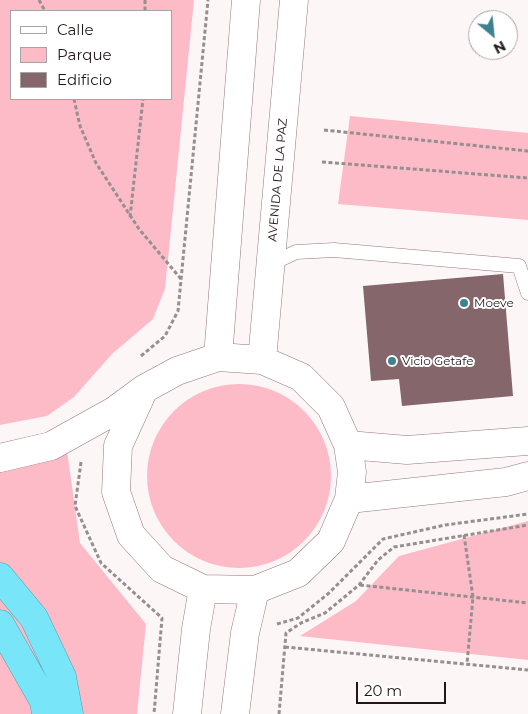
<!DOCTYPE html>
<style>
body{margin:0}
#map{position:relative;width:528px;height:714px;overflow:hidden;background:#fdf6f7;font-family:Montserrat,sans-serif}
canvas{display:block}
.legend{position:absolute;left:10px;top:10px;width:162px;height:90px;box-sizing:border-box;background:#fff;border:1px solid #a7a2a3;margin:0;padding:6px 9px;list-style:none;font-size:15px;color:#221618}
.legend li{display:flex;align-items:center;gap:10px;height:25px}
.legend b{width:25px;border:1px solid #a7a2a3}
.north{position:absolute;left:468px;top:10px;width:50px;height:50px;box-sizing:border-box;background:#fff;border:1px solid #a7a2a3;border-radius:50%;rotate:152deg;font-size:14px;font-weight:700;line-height:20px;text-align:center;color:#221618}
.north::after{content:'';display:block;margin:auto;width:18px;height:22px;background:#3d838f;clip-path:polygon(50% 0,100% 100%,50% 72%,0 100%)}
.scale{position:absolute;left:356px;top:682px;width:90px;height:22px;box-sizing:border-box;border:2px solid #221618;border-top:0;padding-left:6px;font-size:15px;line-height:18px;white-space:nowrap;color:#221618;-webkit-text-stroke:4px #fff;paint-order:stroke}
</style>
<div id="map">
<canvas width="528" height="714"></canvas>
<ul class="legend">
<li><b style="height:6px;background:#fff"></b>Calle</li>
<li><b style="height:14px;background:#fdbbc8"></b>Parque</li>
<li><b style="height:14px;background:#84666b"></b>Edificio</li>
</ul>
<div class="north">N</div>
<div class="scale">20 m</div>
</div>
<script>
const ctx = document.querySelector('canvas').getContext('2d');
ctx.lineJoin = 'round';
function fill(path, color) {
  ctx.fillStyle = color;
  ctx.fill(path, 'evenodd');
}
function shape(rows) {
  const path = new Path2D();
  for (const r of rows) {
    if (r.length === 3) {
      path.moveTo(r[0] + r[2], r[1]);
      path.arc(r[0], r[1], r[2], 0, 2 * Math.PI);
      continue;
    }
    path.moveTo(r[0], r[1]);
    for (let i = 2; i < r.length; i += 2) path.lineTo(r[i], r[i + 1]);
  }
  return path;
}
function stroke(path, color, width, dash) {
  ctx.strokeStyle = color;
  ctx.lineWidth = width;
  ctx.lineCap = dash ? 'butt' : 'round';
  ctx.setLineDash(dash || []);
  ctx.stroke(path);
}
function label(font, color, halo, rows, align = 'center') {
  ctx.font = font + ' Montserrat,sans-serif';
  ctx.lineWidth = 4;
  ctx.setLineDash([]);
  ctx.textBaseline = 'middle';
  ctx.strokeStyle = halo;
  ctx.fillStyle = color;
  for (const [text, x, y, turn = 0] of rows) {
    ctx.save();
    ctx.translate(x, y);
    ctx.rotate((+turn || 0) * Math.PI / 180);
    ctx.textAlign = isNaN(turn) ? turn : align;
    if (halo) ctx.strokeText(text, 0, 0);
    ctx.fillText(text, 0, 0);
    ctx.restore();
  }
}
const green = shape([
 [0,0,194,0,165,289,153,319,112,354,74,397,47,416,0,425],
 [171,11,171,99,11,99,11,11],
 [350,116,528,133,528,220,338,204],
 [239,476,92],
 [67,451,80,543,146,624,137,714,0,714,0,463],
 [528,521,528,660,300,636,356,601,399,556]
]);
const building = shape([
 [503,274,513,396,402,406,399,379,371,381,363,286]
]);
const path = shape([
 [39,0,45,11],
 [145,0,145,11],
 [74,99,80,126,96,163,139,229,181,279],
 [324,130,528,151],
 [322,162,528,178],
 [130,217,143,99],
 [141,356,165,336,178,311,208,0],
 [81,462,75,506,101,563,162,618,154,714],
 [464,535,473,597,467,664],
 [360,585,528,603],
 [277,624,298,618,329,593,383,539,445,525,528,514],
 [285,647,528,670],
 [279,714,286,633,301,623,325,613,359,585,378,560,394,547,528,525]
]);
const lane = shape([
 [271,264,296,252,334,250,519,266,528,293]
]);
const secondary = shape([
 [218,357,246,0],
 [262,360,294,0],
 [348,445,407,450,528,441],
 [0,458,51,446,114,411,144,389,177,371,218,357,262,360,301,377,331,407,348,445,352,472,349,499,331,541,298,573,255,590,203,589,162,569,131,535,116,492,118,446,144,389],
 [349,499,506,482,528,476],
 [187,714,196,629,203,589],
 [235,714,245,633,255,590]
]);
const highway = shape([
 [0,577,34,618,62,677,69,714],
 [0,624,44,701,46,714]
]);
const markers = [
 [464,303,5,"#3d838f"],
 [392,361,5,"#3d838f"]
];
const streetNames = [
 ["AVENIDA DE LA PAZ",278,180,-85]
];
const poiNames = [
 ["Moeve",474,303],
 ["Vicio Getafe",402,361]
];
fill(green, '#fdbbc8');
fill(building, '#84666b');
stroke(lane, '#97777d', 15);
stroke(secondary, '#97777d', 29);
stroke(highway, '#5a9daa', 29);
stroke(path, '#978e90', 3, [4, 2.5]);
stroke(lane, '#fff', 14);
stroke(secondary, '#fff', 28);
stroke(highway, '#78e6f8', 28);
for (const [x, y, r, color] of markers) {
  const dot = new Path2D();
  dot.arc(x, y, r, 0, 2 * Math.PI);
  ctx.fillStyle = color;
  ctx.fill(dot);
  stroke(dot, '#fff', 2);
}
label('12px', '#221618', '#fff', streetNames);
label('12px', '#221618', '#fff', poiNames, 'left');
</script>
